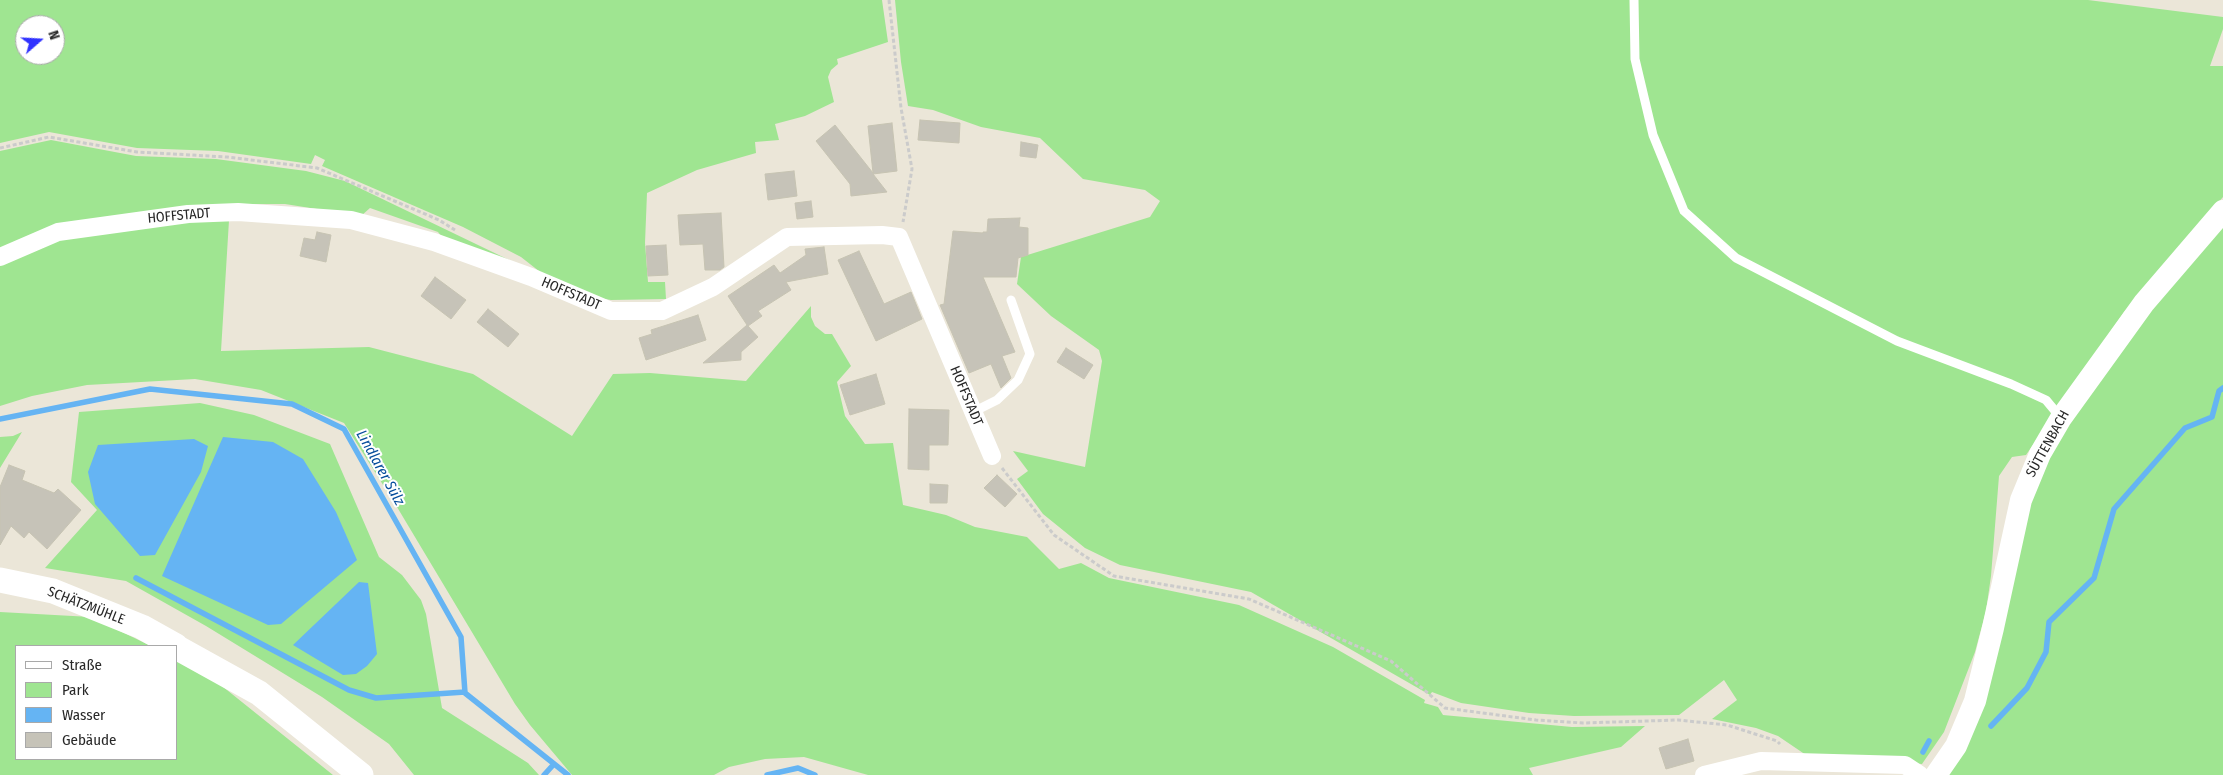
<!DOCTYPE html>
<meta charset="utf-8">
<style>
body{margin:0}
#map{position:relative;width:2223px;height:775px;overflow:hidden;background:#ebe6d8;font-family:"Fira Sans Condensed",sans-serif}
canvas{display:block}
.legend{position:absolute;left:15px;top:645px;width:162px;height:115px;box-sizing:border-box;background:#fff;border:1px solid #a9a9a9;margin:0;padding:6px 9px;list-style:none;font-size:15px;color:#282828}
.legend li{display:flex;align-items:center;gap:10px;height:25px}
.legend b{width:25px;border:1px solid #a9a9a9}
.north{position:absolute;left:15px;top:15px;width:50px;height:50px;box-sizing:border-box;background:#fff;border:1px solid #a9a9a9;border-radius:50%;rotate:71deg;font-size:14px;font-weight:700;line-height:20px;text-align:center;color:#282828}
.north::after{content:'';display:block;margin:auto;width:18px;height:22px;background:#3133ff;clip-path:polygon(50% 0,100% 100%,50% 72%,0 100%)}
</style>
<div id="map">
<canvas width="2223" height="775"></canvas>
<ul class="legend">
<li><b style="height:6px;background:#fff"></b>Straße</li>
<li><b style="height:14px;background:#9fe591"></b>Park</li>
<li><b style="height:14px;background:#65b4f3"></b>Wasser</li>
<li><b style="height:14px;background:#c6c3b8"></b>Gebäude</li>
</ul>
<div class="north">N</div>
</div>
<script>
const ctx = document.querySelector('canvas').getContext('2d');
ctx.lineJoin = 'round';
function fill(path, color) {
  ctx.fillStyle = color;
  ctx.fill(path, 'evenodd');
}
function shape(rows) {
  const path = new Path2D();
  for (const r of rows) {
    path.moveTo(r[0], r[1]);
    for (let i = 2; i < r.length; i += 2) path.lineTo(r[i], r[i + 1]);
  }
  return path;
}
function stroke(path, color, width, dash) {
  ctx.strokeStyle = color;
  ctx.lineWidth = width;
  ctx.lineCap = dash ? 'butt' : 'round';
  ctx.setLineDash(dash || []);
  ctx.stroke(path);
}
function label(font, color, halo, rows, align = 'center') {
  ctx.font = font + ' "Fira Sans Condensed",sans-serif';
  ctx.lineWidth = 4;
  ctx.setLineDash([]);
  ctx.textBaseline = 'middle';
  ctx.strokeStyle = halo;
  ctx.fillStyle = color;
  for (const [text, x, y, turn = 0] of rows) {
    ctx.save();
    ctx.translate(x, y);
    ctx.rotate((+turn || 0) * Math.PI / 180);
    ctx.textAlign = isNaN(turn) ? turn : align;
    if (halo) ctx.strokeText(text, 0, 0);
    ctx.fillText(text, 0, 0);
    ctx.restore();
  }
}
const green = shape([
 [0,0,882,0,888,42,837,59,838,64,831,70,828,77,834,102,805,116,775,124,779,140,755,142,756,153,697,170,647,193,645,243,648,282,665,282,666,299,611,300,567,293,521,257,463,227,322,166,325,160,315,155,311,164,218,151,137,148,49,132,0,143],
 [25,25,55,25,55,55,25,55],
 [895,0,2088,0,2223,17,2223,29,2210,66,2223,66,2223,197,2124,312,2026,455,2012,457,1999,476,1991,576,1986,611,1975,652,1944,732,1922,764,1806,755,1778,736,1756,728,1712,719,1737,700,1724,680,1679,715,1574,716,1529,713,1461,703,1432,692,1430,695,1251,592,1120,565,1085,548,1043,514,1017,479,1028,471,1013,451,1085,467,1102,361,1099,350,1051,316,1017,284,1021,257,1150,217,1160,201,1145,190,1083,179,1040,138,981,127,933,110,908,106,901,62],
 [51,140,136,156,216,159,306,171,345,181,530,270,445,241,438,232,370,208,361,216,285,204,230,204,221,351,369,347,473,374,572,436,613,374,650,373,746,381,811,306,811,317,815,326,825,334,832,334,851,366,837,382,845,416,865,444,893,443,903,505,946,515,975,527,1027,537,1059,569,1081,563,1109,578,1239,605,1333,647,1425,700,1424,703,1438,707,1443,715,1572,727,1645,726,1621,747,1529,768,1533,775,868,775,804,757,765,759,729,767,714,775,572,775,530,725,515,704,397,507,344,423,261,390,195,379,87,385,32,396,0,406,0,151],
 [2223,220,2223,775,1943,775,2046,457,2062,416],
 [200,403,254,415,330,444,379,557,402,575,421,600,426,614,442,708,528,763,539,775,414,775,389,744,322,697,206,626,126,581,45,568,97,510,71,482,79,412],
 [22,432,0,468,0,437,13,436],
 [0,612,91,617,151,646,16,646,16,759,176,759,176,659,207,674,333,775,0,775]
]);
const water = shape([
 [223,437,273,442,303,459,336,512,357,560,281,624,268,625,162,576],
 [194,439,208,446,201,472,155,555,140,556,95,504,88,472,98,445],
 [359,582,368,583,377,654,367,666,356,674,343,675,293,645]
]);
const stream = shape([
 [0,419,150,389,292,404,344,429,461,637,465,693,568,775],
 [136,578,349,690,376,698,465,692],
 [1991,726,2027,688,2046,652,2049,622,2094,578,2114,509,2185,428,2212,417,2219,391,2223,388],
 [1923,752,1929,741],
 [544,775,554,764],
 [767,775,798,768,815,775]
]);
const building = shape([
 [920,120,960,123,959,143,918,140,920,120],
 [892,123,897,171,873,174,887,192,851,196,850,184,816,141,835,125,873,173,868,126,892,123],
 [1021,142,1038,145,1036,158,1020,156,1021,142],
 [794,171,797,196,768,200,765,174,794,171],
 [811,201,813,217,797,219,795,203,811,201],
 [721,213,724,267,720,270,705,270,703,244,680,245,678,215,721,213],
 [1020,218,1019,227,1028,228,1028,255,1018,258,1016,277,983,277,1015,352,1002,356,1011,378,1001,388,991,364,969,373,940,305,944,304,953,231,983,233,983,232,987,232,988,219,1020,218],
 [317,232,331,235,326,262,300,256,304,238,315,240,317,232],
 [666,245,668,275,648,276,646,246,666,245],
 [824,247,828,274,786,282,791,290,758,311,762,316,748,326,758,337,741,352,741,360,703,363,747,325,728,296,774,265,780,273,806,255,805,249,824,247],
 [859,251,884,304,911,292,922,319,876,341,838,260,859,251],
 [435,277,466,300,451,319,421,296,435,277],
 [488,309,519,334,508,347,477,322,488,309],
 [698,315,706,340,646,360,639,338,652,334,651,330,698,315],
 [1066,348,1093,365,1084,379,1057,362,1066,348],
 [876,374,885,404,850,415,840,385,876,374],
 [909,409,949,410,948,445,929,445,929,470,908,469,909,409],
 [9,465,25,471,22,480,54,493,58,489,81,510,47,549,29,532,24,538,11,526,0,545,0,487,9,465],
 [997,475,1017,494,1005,507,984,488,997,475],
 [930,484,948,485,947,503,930,503,930,484],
 [1688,739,1694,761,1666,769,1659,748,1688,739]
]);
const path = shape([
 [889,0,901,108,912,169,903,222],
 [0,148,49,137,137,152,227,157,317,168,439,220,455,230],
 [1002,468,1054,535,1114,576,1249,599,1391,661,1445,708,1536,720,1583,723,1678,720,1727,725,1777,741,1780,744]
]);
const service = shape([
 [1634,0,1635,59,1653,135,1684,211,1736,258,1897,341,2011,384,2046,400,2061,418],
 [973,412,997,400,1018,380,1030,354,1011,300]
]);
const minor = shape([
 [0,257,58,232,188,214,238,212,351,220,434,242,531,277,611,311,662,311,713,287,787,237,882,235,899,237,992,456],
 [1704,775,1761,761,1905,765,1920,775]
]);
const tertiary = shape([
 [1936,775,1956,746,1975,701,1993,628,2021,500,2040,454,2061,418,2144,303,2223,211]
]);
const secondary = shape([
 [0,580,53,591,142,627,176,646],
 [176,647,259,693,361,775]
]);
const streetNames = [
 ["HOFFSTADT",179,216,-5],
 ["HOFFSTADT",571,294,23],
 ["HOFFSTADT",966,396,67],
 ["SÜTTENBACH",2048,444,-61],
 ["SCHÄTZMÜHLE",86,606,21]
];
const waterNames = [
 ["Lindlarer Sülz",380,468,61]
];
fill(green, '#9fe591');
fill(water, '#65b4f3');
stroke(stream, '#65b4f3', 5.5);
fill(building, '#c6c3b8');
stroke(building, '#c6c3b2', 1);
stroke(path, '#cbcbcb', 3, [4, 2.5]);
stroke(service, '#fff', 9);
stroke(minor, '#fff', 18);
stroke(tertiary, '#fff', 22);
stroke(secondary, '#fff', 25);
label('14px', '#282828', '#fff', streetNames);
label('italic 15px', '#074e9c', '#fff', waterNames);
</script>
